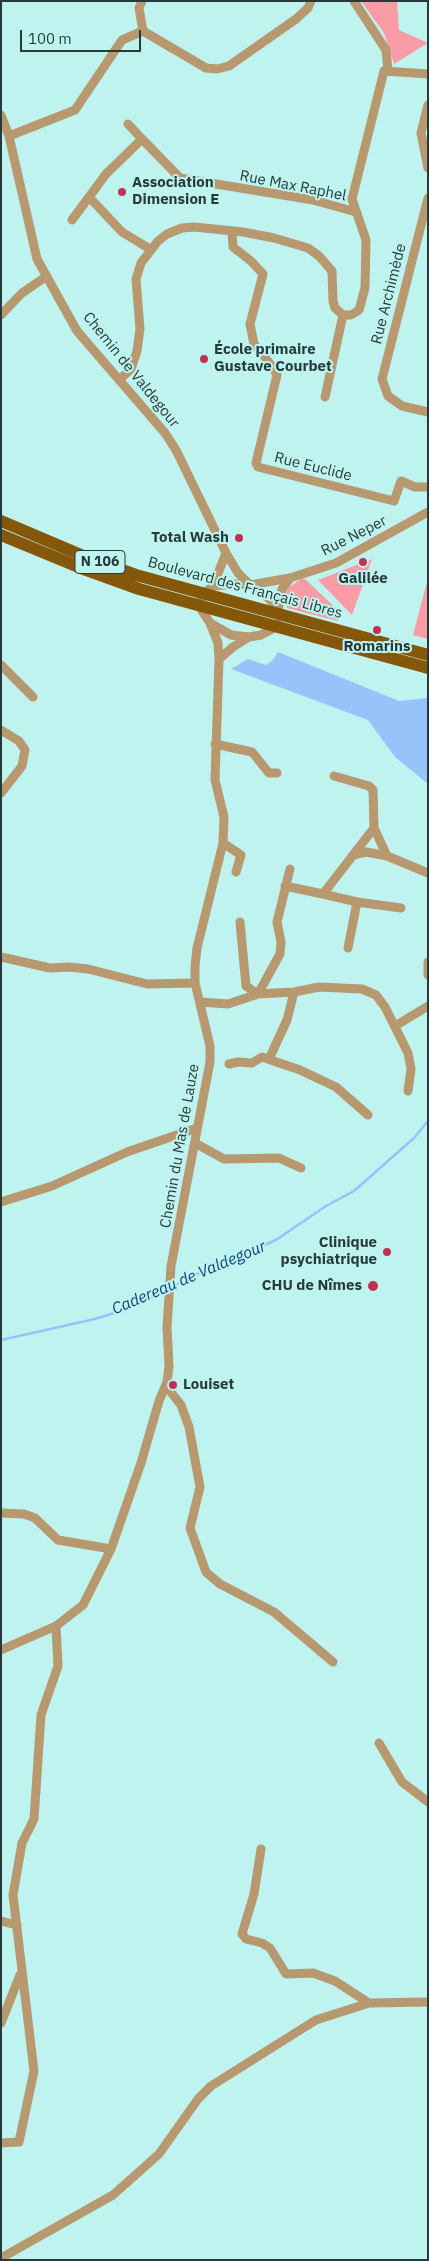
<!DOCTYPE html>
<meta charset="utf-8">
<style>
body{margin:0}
#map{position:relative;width:429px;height:2261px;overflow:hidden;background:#bef3f0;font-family:"IBM Plex Sans",sans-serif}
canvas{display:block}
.frame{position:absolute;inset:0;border:2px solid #253a39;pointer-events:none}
.scale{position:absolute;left:20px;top:30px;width:121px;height:22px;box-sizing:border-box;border:2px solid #253a39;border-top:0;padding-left:6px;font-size:15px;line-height:18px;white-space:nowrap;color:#253a39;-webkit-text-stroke:4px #bef3f0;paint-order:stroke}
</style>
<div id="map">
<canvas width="429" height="2261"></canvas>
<div class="frame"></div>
<div class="scale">100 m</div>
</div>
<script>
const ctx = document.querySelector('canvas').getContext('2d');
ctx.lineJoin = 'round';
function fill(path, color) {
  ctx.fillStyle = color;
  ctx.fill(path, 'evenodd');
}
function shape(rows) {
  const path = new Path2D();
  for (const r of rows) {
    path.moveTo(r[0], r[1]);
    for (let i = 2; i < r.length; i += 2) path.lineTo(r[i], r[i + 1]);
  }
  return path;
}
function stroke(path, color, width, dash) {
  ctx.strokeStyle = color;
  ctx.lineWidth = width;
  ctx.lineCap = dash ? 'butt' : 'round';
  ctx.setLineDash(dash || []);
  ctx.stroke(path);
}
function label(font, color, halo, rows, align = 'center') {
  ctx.font = font + ' "IBM Plex Sans",sans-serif';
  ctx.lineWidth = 4;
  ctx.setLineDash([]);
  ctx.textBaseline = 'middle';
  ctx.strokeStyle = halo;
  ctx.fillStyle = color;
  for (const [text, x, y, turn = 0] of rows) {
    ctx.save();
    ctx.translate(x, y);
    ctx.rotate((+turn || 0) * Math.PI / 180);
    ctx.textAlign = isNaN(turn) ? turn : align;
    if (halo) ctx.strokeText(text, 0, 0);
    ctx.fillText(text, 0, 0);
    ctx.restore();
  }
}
const green = shape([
 [361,1,397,1,399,30,428,43,394,64,384,33],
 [372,559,352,615,318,580],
 [428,578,428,639,413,635],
 [301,579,305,579,338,610,338,621,287,608,284,597,288,588]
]);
const water = shape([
 [278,652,399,701,428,698,428,784,395,757,368,720,231,669,248,659,266,665,273,660]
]);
const stream = shape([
 [171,1287,199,1273,276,1240,326,1206,354,1191,414,1138,428,1121],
 [1,1340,95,1319,124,1310,167,1290]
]);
const street = shape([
 [142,1,139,8,143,31],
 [354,1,386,50,388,71],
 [428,105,421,133,428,168],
 [1,115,9,136,37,259,77,331,165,433,176,450,226,553,238,573,250,585],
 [128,124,142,139],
 [9,136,75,110,122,40,143,31,206,68,217,69,229,66,296,19,308,8,311,1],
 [428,198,382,379,388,396,402,406,428,412],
 [72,220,89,197],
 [232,231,233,247,251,261,263,274,250,324,254,344,272,366,277,375,256,463,258,467,394,501,401,481,415,487,428,487],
 [150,249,122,232,89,197,106,174,142,139,180,178,313,200,356,212],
 [1,315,22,293,47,276],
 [119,380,131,369,137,351,140,329,136,279,141,263,158,241,167,234,182,228,194,227,243,232,274,238,308,248,319,256,332,271,333,301,335,308,343,315,351,315,359,310,365,288,366,240,352,199,384,71,428,74],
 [325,397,343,315],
 [250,585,290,578,336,563,428,512],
 [213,586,226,553],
 [278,611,282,589,290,578],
 [210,623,231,635,249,637,261,635,276,627,277,624],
 [219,659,233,647,249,637],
 [1,665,33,697],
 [1,730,19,741,25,750,22,766,1,793],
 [215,744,252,752,269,773,277,773],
 [334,776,369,786,373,790,374,828,387,856],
 [223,843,241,855,236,872],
 [353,855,366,852,387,856,428,873],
 [285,886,323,894,374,828],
 [323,894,357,902,401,908],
 [240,922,246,986,258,994,280,954,281,942,277,922,290,869],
 [348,948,357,902],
 [1,957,50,968,69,967,88,969,147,984,195,983],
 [428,962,428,975],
 [200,1002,228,1004,258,994,294,992,319,987,362,989,376,995,385,1007,408,1053,411,1069,408,1091],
 [395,1026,428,1006],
 [269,1059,287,1020,294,992],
 [229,1064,238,1062,252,1063,262,1057,300,1070,336,1087,368,1115],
 [195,1143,224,1159,279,1158,301,1168],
 [1,1202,52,1186,127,1152,197,1128],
 [166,1386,181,1405,189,1427,200,1487,190,1528,206,1572,220,1584,274,1612,333,1662],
 [1,1513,24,1514,35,1518,58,1540,111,1549],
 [1,1650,56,1626,83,1605,111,1549,141,1463,159,1401,167,1382,169,1366,167,1327,171,1266,210,1062,210,1046,195,983,195,966,197,948,223,843,224,817,215,780,219,659,218,643,210,623,199,606,203,594,213,586,236,584,250,585,267,597,278,608],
 [379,1743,402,1782,428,1802],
 [261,1849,254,1894,242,1934,246,1939,262,1943,270,1948,286,1974,313,1973,335,1981,369,2003],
 [1,1921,17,1925],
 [1,2023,20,1975],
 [1,2143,19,2142,34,2071,13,1895,22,1843,34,1819,41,1715,58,1666,56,1626],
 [1,2258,113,2195,159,2154,198,2099,211,2086,316,2020,369,2003,428,2002]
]);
const primary = shape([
 [1,521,88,558,136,575,428,655],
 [1,535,81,568,139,589,428,668]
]);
const markers = [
 [122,192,5,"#c13152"],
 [204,359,5,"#c13152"],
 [239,538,5,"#c13152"],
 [363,562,5,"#c13152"],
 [377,630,5,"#c13152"],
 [387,1252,5,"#c13152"],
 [373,1286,6,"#c13152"],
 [173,1385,5,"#c13152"]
];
const shields = [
 [100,562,50]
];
const shieldNames = [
 ["N 106",100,562]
];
const poiNames = [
 ["Association",132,183],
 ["Dimension E",132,200],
 ["École primaire",214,350],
 ["Gustave Courbet",214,367],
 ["Total Wash",229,538,"right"],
 ["Galilée",363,579,"center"],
 ["Romarins",377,647,"center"],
 ["Clinique",377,1243,"right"],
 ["psychiatrique",377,1260,"right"],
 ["CHU de Nîmes",362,1286,"right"],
 ["Louiset",183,1385]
];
const streetNames = [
 ["Rue Max Raphel",293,186,11],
 ["Rue Archimède",389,294,-76],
 ["Chemin de Valdegour",131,370,51],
 ["Rue Euclide",313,467,14],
 ["Rue Neper",354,536,-27],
 ["Boulevard des Français Libres",245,588,15],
 ["Chemin du Mas de Lauze",180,1146,-80]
];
const waterNames = [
 ["Cadereau de Valdegour",189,1278,-23]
];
fill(green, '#f99ca6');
fill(water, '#96c3f9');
stroke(stream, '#96c3f9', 2.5);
stroke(street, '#b8986f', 9);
stroke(primary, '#855709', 12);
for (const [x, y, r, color] of markers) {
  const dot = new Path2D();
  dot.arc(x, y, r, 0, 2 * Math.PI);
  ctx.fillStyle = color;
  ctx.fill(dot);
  stroke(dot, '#bef3f0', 2);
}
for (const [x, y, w] of shields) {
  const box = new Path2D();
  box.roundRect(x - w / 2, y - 11.5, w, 23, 4);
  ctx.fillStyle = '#bef3f0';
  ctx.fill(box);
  stroke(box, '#253a39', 1);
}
label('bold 14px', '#253a39', null, shieldNames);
label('bold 15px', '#253a39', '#bef3f0', poiNames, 'left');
label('15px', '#253a39', '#bef3f0', streetNames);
label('italic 16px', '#0a437a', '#bef3f0', waterNames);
</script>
